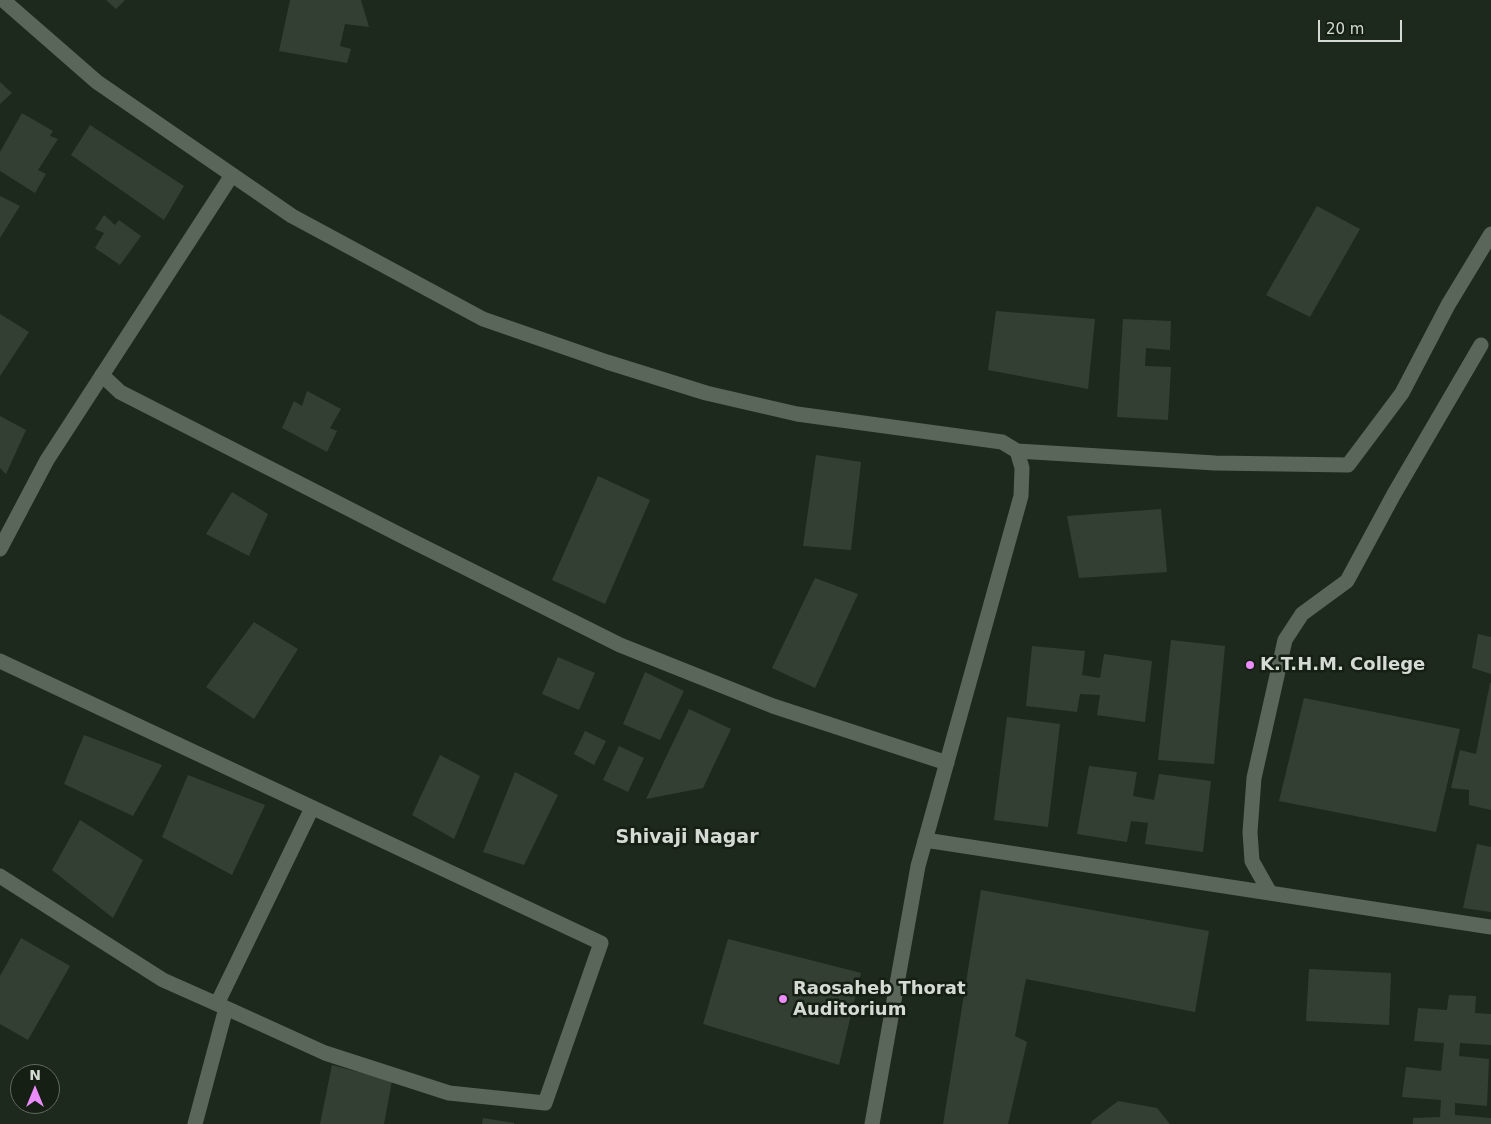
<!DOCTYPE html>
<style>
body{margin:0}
#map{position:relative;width:1491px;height:1124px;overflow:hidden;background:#1e291d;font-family:"DejaVu Sans",sans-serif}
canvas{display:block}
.north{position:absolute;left:10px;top:1064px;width:50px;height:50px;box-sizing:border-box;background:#151f14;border:1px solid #626a61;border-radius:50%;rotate:0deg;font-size:14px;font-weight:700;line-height:20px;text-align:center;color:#d5dbd4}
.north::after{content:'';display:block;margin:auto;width:18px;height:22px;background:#ec8cfa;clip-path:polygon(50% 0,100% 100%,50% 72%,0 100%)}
.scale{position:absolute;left:1318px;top:20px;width:84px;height:22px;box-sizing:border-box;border:2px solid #d5dbd4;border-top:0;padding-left:6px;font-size:15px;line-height:18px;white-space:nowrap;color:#d5dbd4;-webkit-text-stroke:4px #151f14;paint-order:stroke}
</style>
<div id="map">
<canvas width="1491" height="1124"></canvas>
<div class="north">N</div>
<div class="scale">20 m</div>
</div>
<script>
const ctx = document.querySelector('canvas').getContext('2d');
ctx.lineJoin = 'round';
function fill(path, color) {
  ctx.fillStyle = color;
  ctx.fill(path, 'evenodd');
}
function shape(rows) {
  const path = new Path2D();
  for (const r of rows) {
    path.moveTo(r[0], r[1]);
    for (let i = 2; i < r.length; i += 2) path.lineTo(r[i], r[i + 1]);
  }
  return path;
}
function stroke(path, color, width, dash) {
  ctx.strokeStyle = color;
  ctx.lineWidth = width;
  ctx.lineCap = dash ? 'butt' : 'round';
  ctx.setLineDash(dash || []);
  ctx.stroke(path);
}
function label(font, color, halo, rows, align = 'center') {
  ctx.font = font + ' "DejaVu Sans",sans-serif';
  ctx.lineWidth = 5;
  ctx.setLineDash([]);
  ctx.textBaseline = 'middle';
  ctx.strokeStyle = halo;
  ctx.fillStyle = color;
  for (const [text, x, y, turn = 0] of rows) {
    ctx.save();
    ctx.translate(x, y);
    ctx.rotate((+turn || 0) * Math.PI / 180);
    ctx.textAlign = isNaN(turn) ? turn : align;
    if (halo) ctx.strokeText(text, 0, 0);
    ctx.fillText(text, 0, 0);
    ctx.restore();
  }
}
const building = shape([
 [106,0,125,0,116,9],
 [290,0,361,0,369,27,345,24,340,46,351,49,347,63,279,51],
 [0,82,12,93,0,104],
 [22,113,53,131,50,136,58,139,38,170,46,174,35,193,0,171,0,152],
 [90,125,184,186,164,220,71,155],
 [0,196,20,206,0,238],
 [1317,206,1360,229,1310,317,1266,295],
 [104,215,115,225,119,220,141,236,120,265,95,248,104,233,95,229],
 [996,311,1095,319,1088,389,988,370],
 [0,314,29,332,0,376],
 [1123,319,1171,321,1170,350,1146,348,1145,366,1171,367,1168,420,1117,417],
 [307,391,341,409,330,428,337,431,327,452,282,428,294,401,302,406],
 [0,416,26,430,6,474,0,468],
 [816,455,861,462,851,550,803,546],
 [598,476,650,500,605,604,552,580],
 [232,492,268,514,249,556,206,534],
 [1161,509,1167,572,1079,578,1067,516],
 [815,578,858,594,815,688,772,668],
 [254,622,298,649,254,719,206,687],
 [1478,634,1491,637,1491,674,1472,668],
 [1171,640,1225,646,1214,764,1158,760],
 [1032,646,1085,651,1082,675,1100,678,1104,654,1152,661,1145,722,1097,715,1100,695,1080,694,1077,712,1026,706],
 [558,657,595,673,579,710,542,694],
 [645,672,684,691,660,740,623,724],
 [1490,683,1491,683,1491,810,1469,805,1469,790,1451,788,1460,750,1476,754],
 [1304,698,1460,729,1436,832,1279,801],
 [689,709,731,729,703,788,646,799],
 [1007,717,1060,724,1048,827,994,820],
 [585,731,606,741,594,765,574,754],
 [84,735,162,765,133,816,64,784],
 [619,746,644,758,628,792,603,780],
 [440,755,480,776,454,839,412,815],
 [1089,766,1137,772,1133,796,1154,800,1159,774,1211,781,1203,852,1145,844,1148,823,1131,821,1127,842,1077,834],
 [515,772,558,795,524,865,483,852],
 [188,775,265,805,232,875,162,837],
 [80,820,143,860,113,918,52,870],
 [1477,844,1491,847,1491,912,1463,908],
 [981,890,1209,931,1195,1012,1026,979,1015,1036,1027,1042,1008,1124,943,1124],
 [21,938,70,966,28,1040,0,1024,0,976],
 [728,939,861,973,839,1065,703,1024],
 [1309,969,1391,973,1389,1025,1306,1021],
 [1449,995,1476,996,1475,1013,1491,1014,1491,1045,1460,1043,1459,1056,1489,1059,1487,1106,1455,1103,1455,1115,1491,1118,1491,1124,1413,1124,1413,1118,1440,1117,1441,1100,1402,1097,1406,1067,1441,1071,1444,1043,1414,1041,1418,1008,1447,1010],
 [332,1065,380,1078,393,1075,384,1124,320,1124],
 [1118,1101,1157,1108,1170,1124,1091,1124,1092,1121],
 [483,1118,514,1123,514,1124,482,1124]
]);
const minor = shape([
 [3,0,97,82,292,216,483,319,607,362,706,393,797,414,1002,442,1017,451,1022,468,1021,496,918,866,872,1124],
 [102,375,120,392,408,539,620,645,773,706,947,763],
 [1017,451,1215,463,1348,465,1402,393,1448,305,1491,234],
 [0,549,47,460,232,175],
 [0,661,601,943,545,1103,449,1093,325,1053,226,1008],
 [925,840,1491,927],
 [0,876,163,980,226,1008,195,1124],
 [1270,893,1252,861,1250,832,1254,778,1285,640,1302,614,1347,581,1394,494,1481,345],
 [217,1004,312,808]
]);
const markers = [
 [1250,665,5,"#ec8cfa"],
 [783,999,5,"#ec8cfa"]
];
const poiNames = [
 ["K.T.H.M. College",1260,665],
 ["Raosaheb Thorat",793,989],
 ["Auditorium",793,1010]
];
const neighbourhoodNames = [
 ["Shivaji Nagar",687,838]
];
fill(building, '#343f33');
stroke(minor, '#5a6659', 15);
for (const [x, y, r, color] of markers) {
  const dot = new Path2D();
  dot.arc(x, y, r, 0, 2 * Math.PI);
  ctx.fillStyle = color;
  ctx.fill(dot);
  stroke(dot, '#151f14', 2);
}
label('bold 18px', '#d5dbd4', '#151f14', poiNames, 'left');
label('bold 19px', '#d5dbd4', '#151f14', neighbourhoodNames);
</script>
